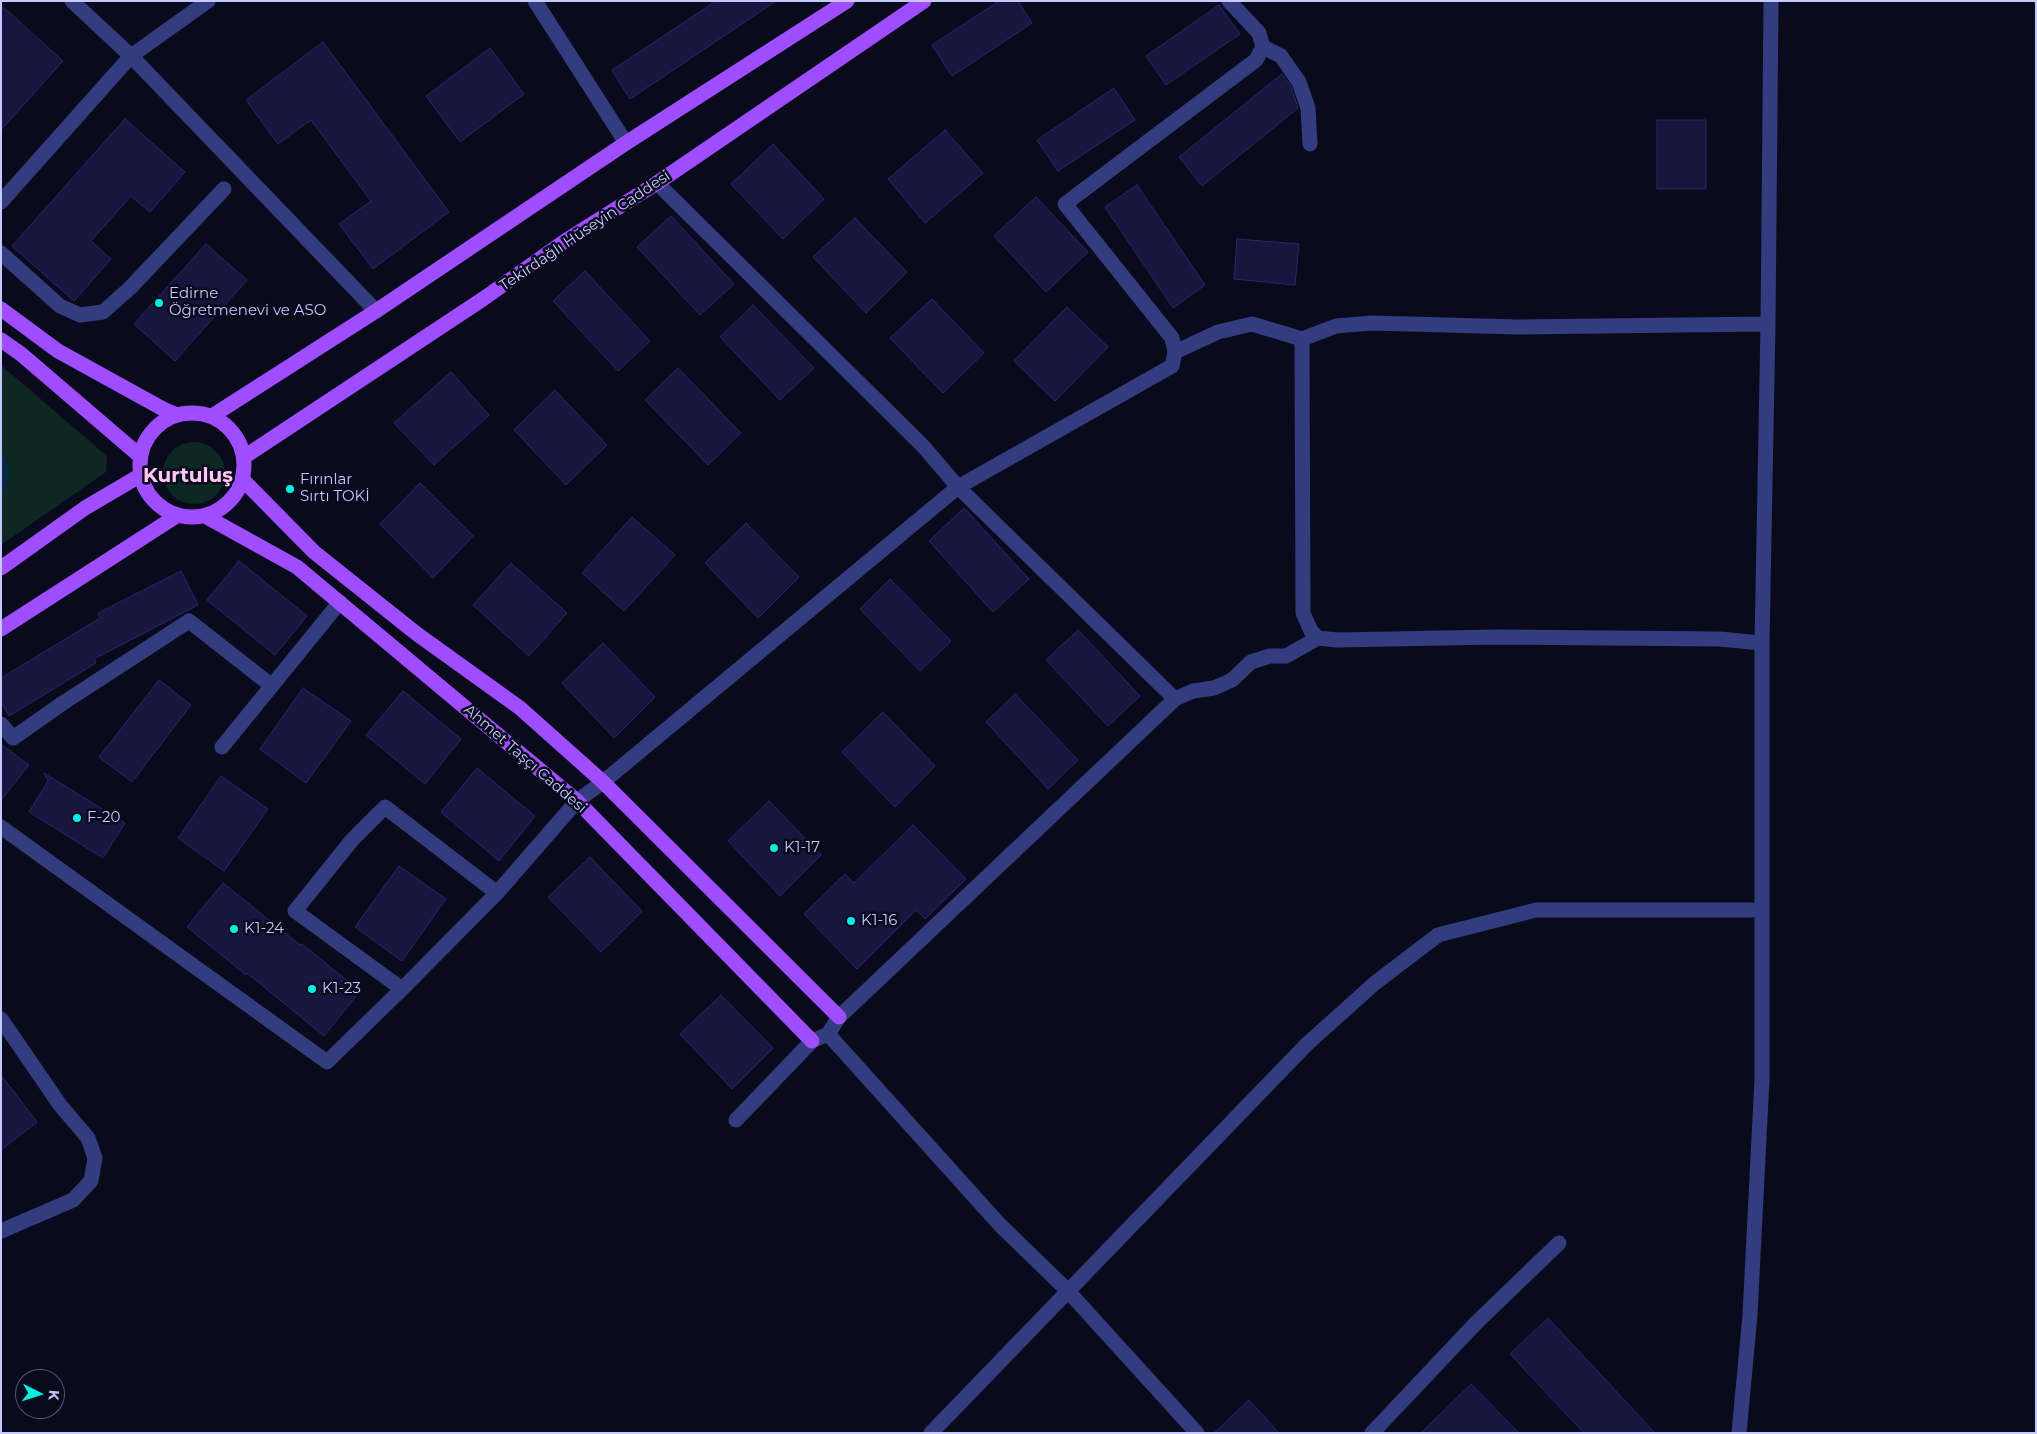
<!DOCTYPE html>
<meta charset="utf-8">
<style>
body{margin:0}
#map{position:relative;width:2037px;height:1434px;overflow:hidden;background:#0a0a1d;font-family:Montserrat,sans-serif}
canvas{display:block}
.frame{position:absolute;inset:0;border:2px solid #c6c9ff;pointer-events:none}
.north{position:absolute;left:15px;top:1369px;width:50px;height:50px;box-sizing:border-box;background:#0a0a1d;border:1px solid #555677;border-radius:50%;rotate:95deg;font-size:14px;font-weight:700;line-height:20px;text-align:center;color:#c6c9ff}
.north::after{content:'';display:block;margin:auto;width:18px;height:22px;background:#00f1e1;clip-path:polygon(50% 0,100% 100%,50% 72%,0 100%)}
</style>
<div id="map">
<canvas width="2037" height="1434"></canvas>
<div class="frame"></div>
<div class="north">K</div>
</div>
<script>
const ctx = document.querySelector('canvas').getContext('2d');
ctx.lineJoin = 'round';
function fill(path, color) {
  ctx.fillStyle = color;
  ctx.fill(path, 'evenodd');
}
function shape(rows) {
  const path = new Path2D();
  for (const r of rows) {
    if (r.length === 3) {
      path.moveTo(r[0] + r[2], r[1]);
      path.arc(r[0], r[1], r[2], 0, 2 * Math.PI);
      continue;
    }
    path.moveTo(r[0], r[1]);
    for (let i = 2; i < r.length; i += 2) path.lineTo(r[i], r[i + 1]);
  }
  return path;
}
function stroke(path, color, width, dash) {
  ctx.strokeStyle = color;
  ctx.lineWidth = width;
  ctx.lineCap = dash ? 'butt' : 'round';
  ctx.setLineDash(dash || []);
  ctx.stroke(path);
}
function label(font, color, halo, rows, align = 'center') {
  ctx.font = font + ' Montserrat,sans-serif';
  ctx.lineWidth = 5;
  ctx.setLineDash([]);
  ctx.textBaseline = 'middle';
  ctx.strokeStyle = halo;
  ctx.fillStyle = color;
  for (const [text, x, y, turn = 0] of rows) {
    ctx.save();
    ctx.translate(x, y);
    ctx.rotate((+turn || 0) * Math.PI / 180);
    ctx.textAlign = isNaN(turn) ? turn : align;
    if (halo) ctx.strokeText(text, 0, 0);
    ctx.fillText(text, 0, 0);
    ctx.restore();
  }
}
const green = shape([
 [1,365,107,456,106,472,1,545],
 [194,473,31]
]);
const water = shape([
 [1,453,4,455,9,468,8,483,1,497]
]);
const building = shape([
 [716,1,776,1,630,99,612,70,716,1],
 [999,1,1018,1,1032,23,952,76,932,45,999,1],
 [1,5,63,61,1,130,1,5],
 [1219,5,1240,34,1166,85,1146,56,1219,5],
 [323,42,449,212,373,269,339,224,371,201,311,120,278,144,246,100,323,42],
 [490,48,524,94,460,142,426,96,490,48],
 [1282,74,1291,86,1298,108,1202,186,1179,157,1282,74],
 [1114,88,1135,120,1058,171,1037,140,1114,88],
 [125,119,185,172,150,212,131,196,91,241,111,259,74,301,12,246,125,119],
 [1657,120,1706,120,1706,189,1657,189,1657,120],
 [945,130,983,173,925,223,888,179,945,130],
 [773,144,824,199,783,239,731,184,773,144],
 [1137,185,1205,285,1173,308,1105,207,1137,185],
 [1036,197,1088,252,1046,292,994,236,1036,197],
 [671,216,734,284,700,315,637,247,671,216],
 [855,218,907,272,866,313,813,257,855,218],
 [1237,239,1299,244,1295,285,1234,279,1237,239],
 [206,244,247,280,175,361,134,324,206,244],
 [585,271,650,341,618,371,553,301,585,271],
 [932,299,984,353,943,393,890,338,932,299],
 [753,305,814,368,780,400,720,337,753,305],
 [1067,307,1108,347,1055,401,1014,361,1067,307],
 [678,368,741,433,708,465,645,400,678,368],
 [451,372,489,415,434,465,394,423,451,372],
 [555,390,607,445,566,485,514,430,555,390],
 [420,483,473,536,433,578,380,524,420,483],
 [964,508,1029,579,993,612,929,541,964,508],
 [632,517,675,555,624,611,582,573,632,517],
 [746,523,799,577,758,618,705,563,746,523],
 [239,561,307,616,275,655,207,600,239,561],
 [511,563,567,613,529,656,473,605,511,563],
 [181,571,198,605,94,659,96,663,9,716,1,702,1,678,100,618,98,613,181,571],
 [890,579,951,641,920,671,860,609,890,579],
 [1078,630,1140,696,1108,726,1046,660,1078,630],
 [603,643,655,697,614,738,562,683,603,643],
 [159,680,191,705,132,782,99,757,159,680],
 [303,688,351,721,306,783,260,749,303,688],
 [403,691,461,739,425,784,366,735,403,691],
 [1015,694,1078,760,1048,789,986,722,1015,694],
 [883,712,935,766,895,807,842,752,883,712],
 [1,744,29,765,1,800,1,744],
 [477,768,535,816,499,861,441,812,477,768],
 [44,773,125,823,103,858,29,812,48,781,44,773],
 [221,776,268,809,224,871,178,838,221,776],
 [769,801,821,855,780,896,728,841,769,801],
 [913,825,966,879,925,919,916,910,857,969,804,914,845,874,854,883,913,825],
 [590,857,642,911,601,952,548,897,590,857],
 [399,866,446,899,402,961,355,927,399,866],
 [223,883,300,945,302,944,360,991,324,1036,247,973,246,975,187,927,223,883],
 [721,995,773,1048,732,1089,680,1034,721,995],
 [1,1075,37,1122,1,1150,1,1075],
 [1548,1318,1655,1433,1584,1433,1510,1354,1548,1318],
 [1471,1384,1519,1433,1421,1433,1471,1384],
 [1249,1400,1279,1433,1214,1433,1249,1400]
]);
const minor = shape([
 [208,1,131,56,376,311],
 [535,1,626,143],
 [1263,47,1281,56,1299,82,1308,108,1310,144],
 [657,183,923,446,958,487,1175,699],
 [1,202,131,56,72,1],
 [1,253,60,306,80,315,103,312,130,288,224,189],
 [1302,339,1303,613,1311,631,1318,638,1337,640,1497,637,1719,639,1762,643],
 [1175,352,1218,332,1252,324,1302,339,1336,326,1372,323,1518,327,1768,324],
 [1,724,13,738,63,703,189,621,272,686],
 [222,747,340,602],
 [1,827,327,1062,402,989,497,893,577,801,603,782,958,487,1172,366,1175,352,1172,338,1065,204,1256,60,1263,47,1259,33,1229,1],
 [402,989,295,911,352,840,385,807,497,893],
 [1,1019,60,1105,88,1138,95,1158,91,1181,73,1200,1,1231],
 [828,1034,1000,1225,1067,1290,1197,1433],
 [736,1120,812,1041,828,1034,839,1017,1175,699,1193,691,1214,688,1232,680,1251,662,1270,656,1286,656,1318,638],
 [931,1433,1307,1044,1375,983,1438,935,1536,910,1761,910],
 [1372,1433,1476,1323,1559,1243],
 [1739,1433,1750,1315,1762,1079,1762,643,1768,324,1771,1]
]);
const major = shape([
 [1,309,58,351,165,410,177,415],
 [1,340,21,354,140,456],
 [192,465,52],
 [212,416,376,311,626,143,847,1],
 [244,457,483,299,565,241,657,183,924,1],
 [243,480,314,552,417,634,520,708,603,782,839,1017],
 [205,516,297,567,577,801,812,1041],
 [1,568,85,508,141,475],
 [1,629,178,515]
]);
const markers = [
 [159,303,5,"#00f1e1"],
 [290,489,5,"#00f1e1"],
 [77,818,5,"#00f1e1"],
 [774,848,5,"#00f1e1"],
 [851,921,5,"#00f1e1"],
 [234,929,5,"#00f1e1"],
 [312,989,5,"#00f1e1"]
];
const streetNames = [
 ["Tekirdağlı Hüseyin Caddesi",585,231,-34],
 ["Ahmet Taşçı Caddesi",525,759,41]
];
const poiNames = [
 ["Edirne",169,294],
 ["Öğretmenevi ve ASO",169,311],
 ["Fırınlar",300,480],
 ["Sırtı TOKİ",300,497],
 ["F-20",87,818],
 ["K1-17",784,848],
 ["K1-16",861,921],
 ["K1-24",244,929],
 ["K1-23",322,989]
];
const districtNames = [
 ["Kurtuluş",188,476]
];
fill(green, '#0d2722');
fill(water, '#092842');
fill(building, '#17163e');
stroke(building, '#29276b', 1);
stroke(minor, '#333c7e', 15);
stroke(major, '#9f4dff', 15);
for (const [x, y, r, color] of markers) {
  const dot = new Path2D();
  dot.arc(x, y, r, 0, 2 * Math.PI);
  ctx.fillStyle = color;
  ctx.fill(dot);
  stroke(dot, '#0a0a1d', 2);
}
label('15px', '#c6c9ff', '#0a0a1d', streetNames);
label('15px', '#c6c9ff', '#0a0a1d', poiNames, 'left');
label('bold 20px', '#ffc8f4', '#0a0a1d', districtNames);
</script>
